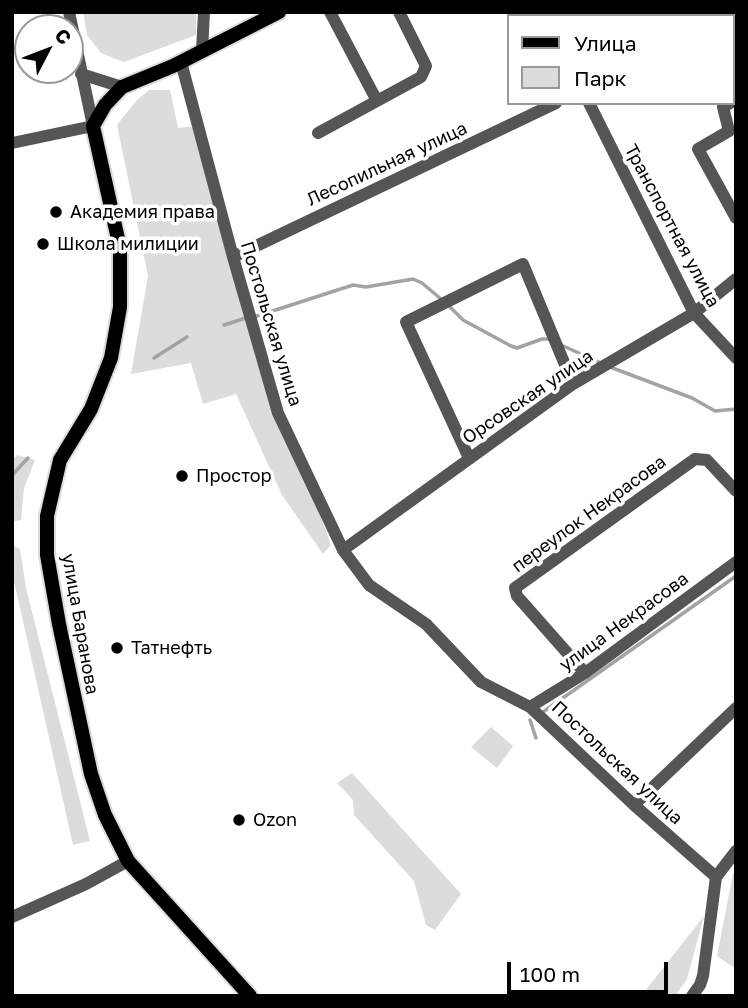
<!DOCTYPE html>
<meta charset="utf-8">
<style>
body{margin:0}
#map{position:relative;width:748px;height:1008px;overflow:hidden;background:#fff;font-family:"Golos Text",sans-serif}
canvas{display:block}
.frame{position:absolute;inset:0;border:14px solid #000;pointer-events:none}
.legend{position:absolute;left:507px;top:14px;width:228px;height:91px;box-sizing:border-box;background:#fff;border:2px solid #999;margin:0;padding:9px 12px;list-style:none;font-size:21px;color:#000}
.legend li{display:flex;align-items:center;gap:14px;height:35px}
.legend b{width:35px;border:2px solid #999}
.north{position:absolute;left:14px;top:14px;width:70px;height:70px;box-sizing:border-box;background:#fff;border:2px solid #999;border-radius:50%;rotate:48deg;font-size:19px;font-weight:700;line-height:28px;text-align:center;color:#000}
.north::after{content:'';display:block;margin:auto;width:24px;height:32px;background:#000;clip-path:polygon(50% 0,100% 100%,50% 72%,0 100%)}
.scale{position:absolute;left:507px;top:962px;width:161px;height:32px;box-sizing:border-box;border:4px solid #000;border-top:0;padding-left:9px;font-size:21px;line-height:24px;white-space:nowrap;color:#000;-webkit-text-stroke:5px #fff;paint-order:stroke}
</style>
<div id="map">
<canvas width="748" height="1008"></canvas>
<div class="frame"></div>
<ul class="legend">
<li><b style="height:9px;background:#000"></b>Улица</li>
<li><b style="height:19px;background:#dcdcdc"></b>Парк</li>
</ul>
<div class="north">С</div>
<div class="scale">100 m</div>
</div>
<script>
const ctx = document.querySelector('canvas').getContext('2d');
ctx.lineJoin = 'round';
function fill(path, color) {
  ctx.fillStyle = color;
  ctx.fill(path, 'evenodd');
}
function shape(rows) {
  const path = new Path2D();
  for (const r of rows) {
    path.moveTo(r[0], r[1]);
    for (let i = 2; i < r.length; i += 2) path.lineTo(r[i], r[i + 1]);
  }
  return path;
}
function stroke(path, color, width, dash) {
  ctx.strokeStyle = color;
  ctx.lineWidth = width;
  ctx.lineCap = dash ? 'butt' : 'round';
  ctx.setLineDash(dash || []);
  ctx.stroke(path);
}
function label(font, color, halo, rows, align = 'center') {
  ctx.font = font + ' "Golos Text",sans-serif';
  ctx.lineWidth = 7;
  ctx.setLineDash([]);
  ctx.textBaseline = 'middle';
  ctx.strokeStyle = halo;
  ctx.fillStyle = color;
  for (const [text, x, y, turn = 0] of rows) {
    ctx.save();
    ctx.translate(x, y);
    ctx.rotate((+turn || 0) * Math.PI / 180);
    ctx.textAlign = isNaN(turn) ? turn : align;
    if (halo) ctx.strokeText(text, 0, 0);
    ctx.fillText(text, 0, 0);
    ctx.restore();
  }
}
const green = shape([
 [83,12,196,12,196,35,124,62,101,53,87,35],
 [149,90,170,90,178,128,195,126,258,347,331,545,323,554,282,495,236,394,203,404,191,363,131,374,148,276,117,125,137,100],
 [17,455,35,460,24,488,21,520,12,522,12,461],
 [12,545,20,549,26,588,90,841,73,845,12,572],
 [491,727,513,746,497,768,471,747],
 [352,773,461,894,435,930,426,925,414,881,354,815,353,800,337,783],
 [733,873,736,874,736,969,717,956],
 [704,916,687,979,675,996,641,996]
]);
const stream = shape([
 [449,306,463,320,511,346,517,348,542,339,551,339],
 [257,316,353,285,366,287,413,279,422,283,441,299],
 [224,325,246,318],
 [561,345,601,363],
 [154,358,187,337],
 [610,367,692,398,715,411,736,409],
 [12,475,28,458],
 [543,712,736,576],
 [530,720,536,738]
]);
const minor = shape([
 [330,12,376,99],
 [544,12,546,16],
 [732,17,736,15],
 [202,51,204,12],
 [181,62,233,257,278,413,343,550,369,585,426,624,481,682,530,707,634,805,716,877],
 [81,74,122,87],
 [589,103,694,313,736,358],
 [730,103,723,107,729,131,698,149,736,218],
 [318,133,421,77,426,66,399,12],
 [12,143,93,126,69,12],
 [233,257,556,103],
 [469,458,406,322,523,264,573,384],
 [343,550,573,384,694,313,736,279],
 [585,673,517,596,515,588,695,459,707,460,736,491],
 [530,707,585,673,736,562],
 [634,805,736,708],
 [12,917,86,884,128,861],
 [692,996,700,985,703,976,716,877,736,851]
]);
const major = shape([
 [250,996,128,861,105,815,91,774,59,624,47,555,47,516,60,460,91,409,111,358,120,307,120,248,93,126,105,105,122,87,173,66,279,12]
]);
const markers = [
 [56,212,7,"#000"],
 [43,244,7,"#000"],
 [182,476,7,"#000"],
 [117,648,7,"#000"],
 [239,820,7,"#000"]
];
const streetNames = [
 ["Лесопильная улица",387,164,-25],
 ["Транспортная улица",672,226,62],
 ["Постольская улица",271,324,73],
 ["Орсовская улица",528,397,-34],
 ["переулок Некрасова",589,514,-36],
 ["улица Некрасова",624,622,-36],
 ["улица Баранова",80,624,80],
 ["Постольская улица",617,763,43]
];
const poiNames = [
 ["Академия права",70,212],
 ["Школа милиции",57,244],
 ["Простор",196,476],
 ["Татнефть",131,648],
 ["Ozon",253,820]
];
fill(green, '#dcdcdc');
stroke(stream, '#a3a3a3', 3.5);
stroke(major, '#dbdbdb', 18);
stroke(minor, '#555', 12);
stroke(major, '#000', 14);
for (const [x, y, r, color] of markers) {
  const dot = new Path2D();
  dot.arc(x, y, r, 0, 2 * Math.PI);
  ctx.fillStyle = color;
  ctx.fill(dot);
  stroke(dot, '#fff', 2.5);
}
label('18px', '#000', '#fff', streetNames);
label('18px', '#000', '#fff', poiNames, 'left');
</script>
